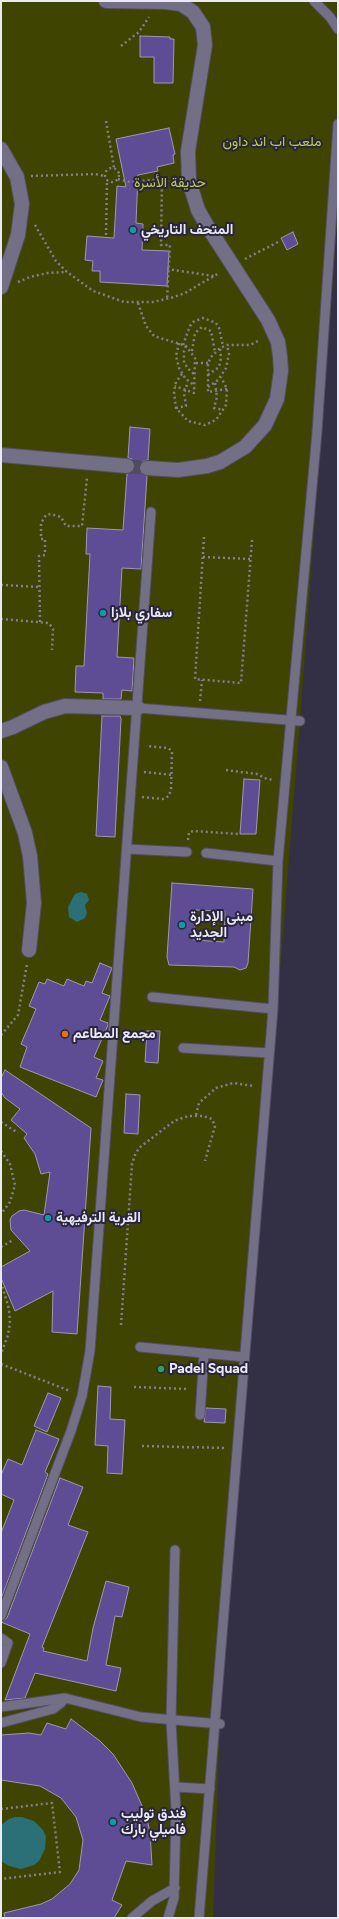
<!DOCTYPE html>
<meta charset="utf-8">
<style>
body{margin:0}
#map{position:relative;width:339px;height:1919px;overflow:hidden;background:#332f45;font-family:Figtree,sans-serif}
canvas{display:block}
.frame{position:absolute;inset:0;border:2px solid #ebe9f7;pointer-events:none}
</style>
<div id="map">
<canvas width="339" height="1919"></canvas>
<div class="frame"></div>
</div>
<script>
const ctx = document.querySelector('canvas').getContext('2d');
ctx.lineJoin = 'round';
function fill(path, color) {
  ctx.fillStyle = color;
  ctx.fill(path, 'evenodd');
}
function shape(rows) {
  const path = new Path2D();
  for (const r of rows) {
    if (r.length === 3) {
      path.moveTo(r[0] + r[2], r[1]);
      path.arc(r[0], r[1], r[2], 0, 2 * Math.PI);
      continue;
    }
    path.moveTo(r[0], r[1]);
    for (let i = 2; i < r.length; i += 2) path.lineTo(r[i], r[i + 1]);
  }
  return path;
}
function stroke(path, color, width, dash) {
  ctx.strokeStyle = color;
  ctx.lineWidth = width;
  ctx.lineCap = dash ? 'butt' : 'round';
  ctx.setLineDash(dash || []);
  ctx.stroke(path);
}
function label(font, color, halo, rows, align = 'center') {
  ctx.font = font + ' Figtree,Vazirmatn,sans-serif';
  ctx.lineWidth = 4;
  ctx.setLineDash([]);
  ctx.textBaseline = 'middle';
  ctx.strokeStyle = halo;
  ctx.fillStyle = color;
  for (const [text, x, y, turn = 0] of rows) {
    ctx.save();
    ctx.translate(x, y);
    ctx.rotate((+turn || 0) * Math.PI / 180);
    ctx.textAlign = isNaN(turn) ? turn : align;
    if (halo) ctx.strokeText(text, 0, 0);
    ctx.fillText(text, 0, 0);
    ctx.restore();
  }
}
const green = shape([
 [1,1,338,1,338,211,300,721,220,1724,213,1918,1,1918]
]);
const water = shape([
 [81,892,87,894,89,900,85,905,87,913,85,918,77,922,69,917,68,907,75,894],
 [15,1817,22,1817,34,1821,43,1830,46,1837,45,1849,39,1861,34,1865,21,1869,9,1866,1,1861,1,1825,9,1819]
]);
const building = shape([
 [140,36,170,37,170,39,174,39,173,83,154,83,154,57,140,57,140,36],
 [169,128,175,154,173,155,174,163,157,167,158,171,138,175,136,223,143,224,142,250,169,251,167,286,100,282,100,271,92,271,93,261,85,260,87,236,114,238,117,186,126,187,116,139,169,128],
 [293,232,298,244,287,250,281,238,293,232],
 [130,427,150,429,148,460,143,461,139,467,140,472,147,476,141,569,122,568,117,657,134,658,132,691,122,690,121,699,103,699,103,693,75,692,76,666,84,666,90,554,86,554,87,528,123,530,127,474,134,471,135,466,132,459,128,458,130,427],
 [102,716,120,716,121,719,115,837,96,836,102,716],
 [244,779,260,780,256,834,240,834,244,779],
 [172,883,253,889,248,963,246,968,240,970,234,967,169,965,167,957,172,883],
 [196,910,225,911,224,942,194,940,196,910],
 [100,963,112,968,102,993,110,996,100,1020,108,1023,108,1025,94,1057,103,1061,96,1078,103,1080,96,1097,20,1067,27,1047,21,1044,36,1009,29,1006,39,982,45,984,47,979,64,986,67,979,84,986,86,981,92,983,100,963],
 [147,1031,160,1031,158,1063,145,1062,147,1031],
 [5,1070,91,1128,77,1334,52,1332,53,1291,15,1311,1,1278,1,1267,30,1251,11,1230,10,1220,12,1216,19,1211,24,1210,44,1215,50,1172,41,1174,35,1154,24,1138,27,1134,11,1120,20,1109,5,1098,1,1092,1,1078,5,1070],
 [126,1094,140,1095,138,1134,124,1133,126,1094],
 [98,1386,111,1387,110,1419,125,1420,122,1474,107,1473,108,1446,95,1445,98,1386],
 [48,1393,61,1398,47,1432,34,1426,48,1393],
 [206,1408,226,1409,225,1423,204,1422,206,1408],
 [36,1430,59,1439,45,1472,48,1474,1,1599,1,1533,14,1500,1,1494,1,1475,8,1459,22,1465,36,1430],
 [60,1478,83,1487,68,1525,88,1532,42,1647,44,1648,43,1651,87,1661,93,1628,106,1581,129,1587,122,1617,115,1616,106,1665,121,1668,116,1691,35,1673,25,1698,5,1700,30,1634,1,1622,7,1618,60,1478],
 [71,1719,100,1741,113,1754,132,1783,146,1815,150,1832,152,1865,126,1861,112,1900,122,1905,114,1918,5,1918,4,1913,41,1904,52,1899,70,1884,79,1870,83,1840,76,1817,61,1798,40,1786,1,1780,1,1735,29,1733,41,1735,47,1723,66,1729,71,1719]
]);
const pedestrianTunnel = shape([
 [127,466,147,468]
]);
const path = shape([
 [121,46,139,32,149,17],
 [106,121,114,168],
 [112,175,7],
 [31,176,95,174,105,176],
 [118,179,130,182,162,179,161,245,170,245,167,299],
 [35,225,56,261,67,272,93,291,124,302,153,302,174,297,185,293,219,273],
 [106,235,107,180],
 [245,259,280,241],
 [167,269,214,276],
 [18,282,30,277,48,273,67,272],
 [138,303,146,326,154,336,186,346,195,358,194,393,175,386],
 [179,343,176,356,179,368,185,378,195,386],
 [183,345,190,326,193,322,203,318,216,323,219,328,223,346],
 [186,346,184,351,184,363,191,372,196,375],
 [192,351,195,333,202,327,211,331,215,352],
 [196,363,208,363],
 [182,374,176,382,174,392,176,408,188,421,205,425,216,420,226,405,227,389,221,377],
 [208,375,219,367,221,358,220,348],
 [215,383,217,397,214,408,224,410],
 [208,387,218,380,226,368,229,354,227,345],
 [227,389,208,392,208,363,211,357,220,348,227,345,250,345,260,340],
 [176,408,186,406,184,393,188,382],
 [204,537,195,679,241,683,252,540],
 [203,557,250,559],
 [1,585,40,587],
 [1,619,49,623,53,629,52,650],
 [40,622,39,556,45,555,45,539,41,539,41,523,46,515,51,514,61,517,66,526,82,526,87,478],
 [200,701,202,680],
 [226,770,257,774,267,779,274,780],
 [144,772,172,775],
 [142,797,163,799,169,796,171,789,172,751,168,748,146,746],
 [188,840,189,832,194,831,239,834],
 [1,1035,18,1015,27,964],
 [196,1115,199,1103,216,1088,233,1083,254,1086],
 [1,1122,18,1133],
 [1,1151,10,1164,15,1185,10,1202,1,1214],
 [1,1247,13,1240],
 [1,1282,9,1309,10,1323,8,1335,1,1354],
 [121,1325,132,1164,135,1155,139,1148,174,1121,188,1116,203,1116,212,1119,215,1126,205,1161],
 [1,1364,70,1391],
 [134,1387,189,1389],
 [142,1446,225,1448],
 [1,1809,52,1803,60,1872,1,1879]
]);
const service = shape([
 [314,1,330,17,338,29],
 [138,708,300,721],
 [127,849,187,852],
 [206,853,278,861],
 [152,997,273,1009],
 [183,1048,269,1053],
 [140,1347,244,1357],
 [200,1415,204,1353],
 [1,1616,71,1431,82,1396,90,1351,151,512],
 [1,1638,8,1643,1,1663],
 [1,1707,65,1698,141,1717,220,1724],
 [1,1723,53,1709,61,1703,65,1698],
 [176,1787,210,1789],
 [132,1918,152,1901,175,1888],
 [168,1918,174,1898,176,1811,171,1721,175,1550],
 [199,1918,273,1009,278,861,317,432,338,124]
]);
const pedestrian = shape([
 [106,1,166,2,181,4,193,12,203,27,205,45,188,151,189,181,198,210,206,224,268,320,278,342,280,356,281,371,277,399,265,425,245,447,220,462,207,466,178,470,147,468],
 [1,149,17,177,22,204,18,235,1,287],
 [1,455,127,466],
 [1,731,13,727,44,712,65,706,138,708],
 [1,767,25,833,30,856,34,903,29,950]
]);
const markers = [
 [133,230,4,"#0f9aa8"],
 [103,613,4,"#0f9aa8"],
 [182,925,4,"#0f9aa8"],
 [65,1034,4,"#e8710a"],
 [48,1218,4,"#0f9aa8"],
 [161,1369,4,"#2e9e5b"],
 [113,1822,4,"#0f9aa8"]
];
const parkNames = [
 ["ملعب اب اند داون",272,142],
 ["حديقة الأسرة",170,183]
];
const poiNames = [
 ["المتحف التاريخي",141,230],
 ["سفاري بلازا",111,613],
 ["مبنى الإدارة",190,917],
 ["الجديد",190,933],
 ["مجمع المطاعم",73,1034],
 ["القرية الترفيهية",56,1218],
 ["Padel Squad",169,1369],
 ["فندق توليب",121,1814],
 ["فاميلي بارك",121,1830]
];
fill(green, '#3f4401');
fill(water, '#2b7077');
fill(building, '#5e4c94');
stroke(building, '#9d99b3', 1);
stroke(pedestrianTunnel, '#4f4b60', 14, [14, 7]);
stroke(service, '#514e5f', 11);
stroke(pedestrian, '#514e5f', 16);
stroke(path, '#827f92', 2.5, [2, 3]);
stroke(service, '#736f87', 9);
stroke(pedestrian, '#736f87', 14);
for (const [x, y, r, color] of markers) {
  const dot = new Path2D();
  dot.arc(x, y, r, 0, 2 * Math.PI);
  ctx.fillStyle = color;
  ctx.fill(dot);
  stroke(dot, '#29253a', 1.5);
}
label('14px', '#beca51', '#29253a', parkNames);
label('bold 14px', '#ebe9f7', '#29253a', poiNames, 'left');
</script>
